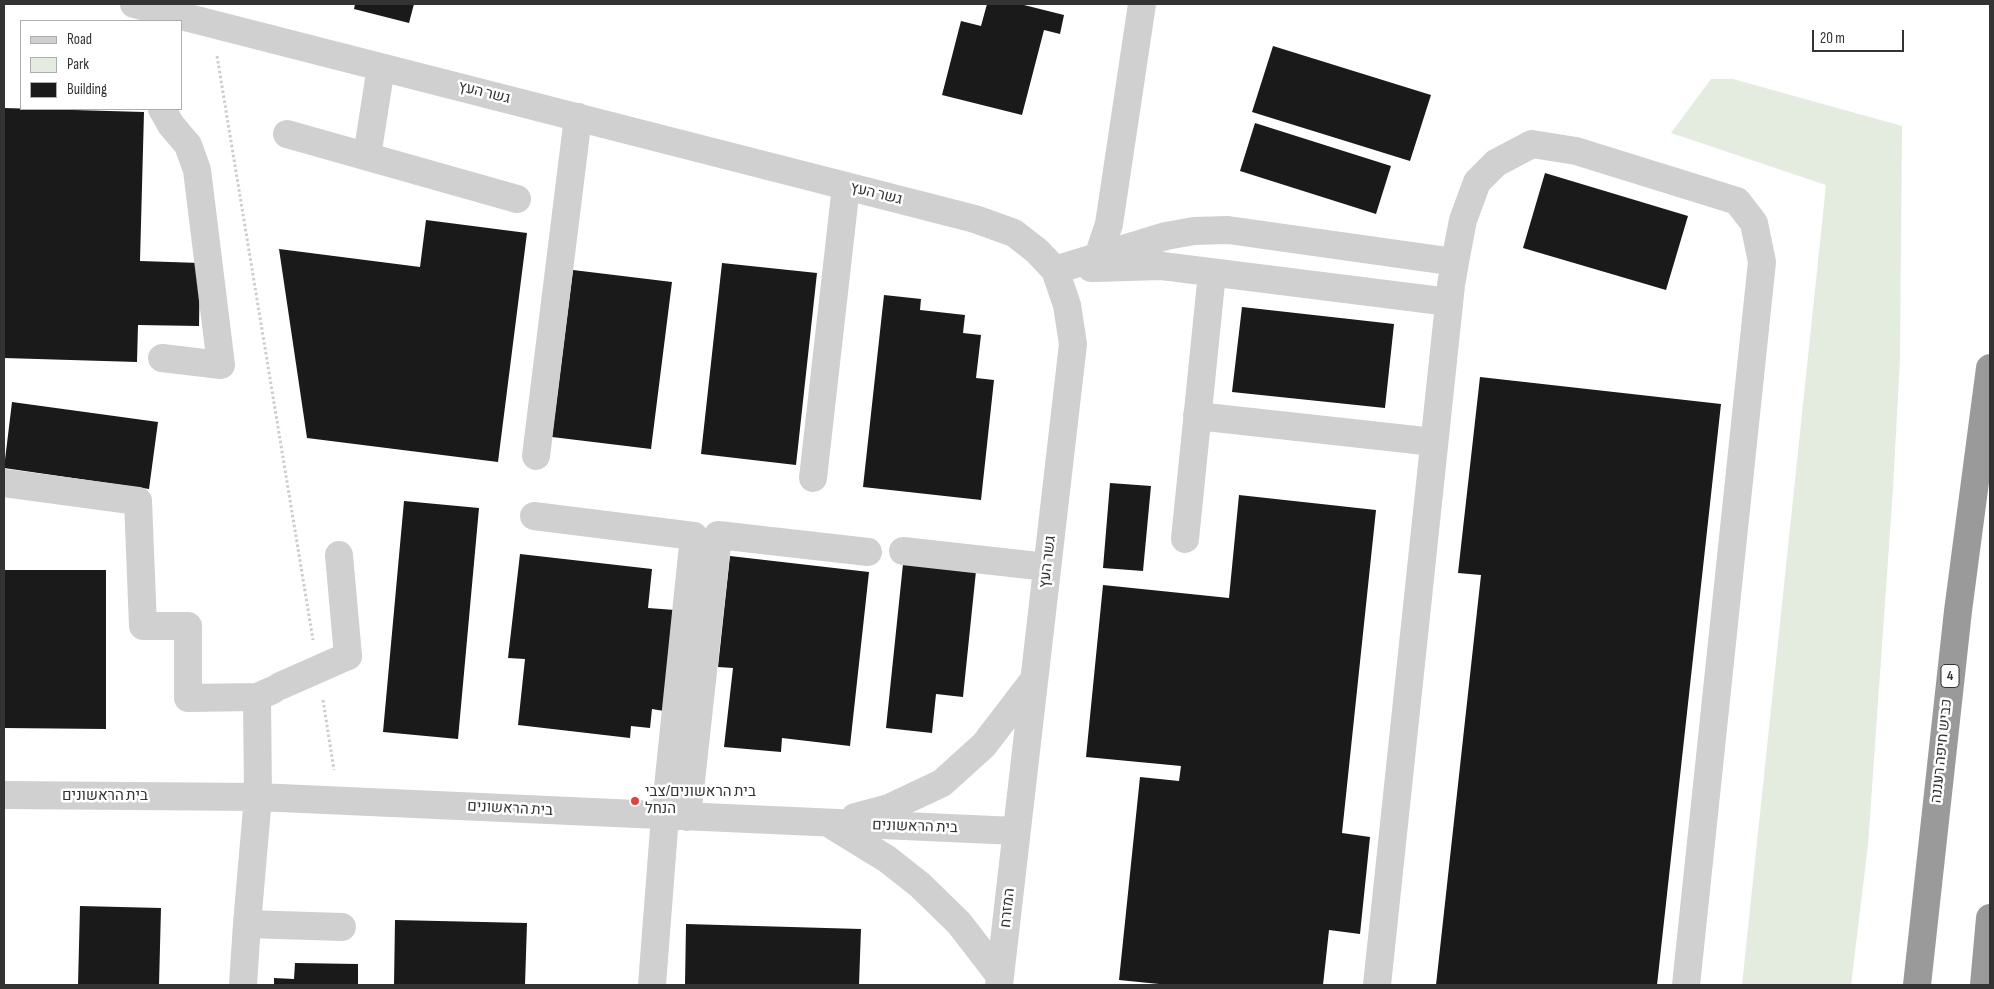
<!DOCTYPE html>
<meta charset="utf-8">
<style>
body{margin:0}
#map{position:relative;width:1994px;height:989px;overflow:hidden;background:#fff;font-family:"Sofia Sans Condensed",sans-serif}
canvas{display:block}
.frame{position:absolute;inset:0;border:5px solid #333;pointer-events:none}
.legend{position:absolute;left:20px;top:20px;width:162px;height:90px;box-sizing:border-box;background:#fff;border:1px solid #adadad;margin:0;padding:6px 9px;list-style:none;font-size:15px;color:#333}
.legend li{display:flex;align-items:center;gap:10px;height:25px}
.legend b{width:25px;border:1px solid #adadad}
.scale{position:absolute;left:1812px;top:30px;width:92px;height:22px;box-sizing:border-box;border:2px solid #333;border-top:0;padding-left:6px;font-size:15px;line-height:18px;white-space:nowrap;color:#333;-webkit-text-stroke:4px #fff;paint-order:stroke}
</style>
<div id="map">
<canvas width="1994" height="989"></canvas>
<div class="frame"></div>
<ul class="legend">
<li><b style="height:6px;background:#d0d0d0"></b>Road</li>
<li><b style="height:14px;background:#e4ecdf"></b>Park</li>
<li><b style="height:14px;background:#1a1a1a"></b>Building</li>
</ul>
<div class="scale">20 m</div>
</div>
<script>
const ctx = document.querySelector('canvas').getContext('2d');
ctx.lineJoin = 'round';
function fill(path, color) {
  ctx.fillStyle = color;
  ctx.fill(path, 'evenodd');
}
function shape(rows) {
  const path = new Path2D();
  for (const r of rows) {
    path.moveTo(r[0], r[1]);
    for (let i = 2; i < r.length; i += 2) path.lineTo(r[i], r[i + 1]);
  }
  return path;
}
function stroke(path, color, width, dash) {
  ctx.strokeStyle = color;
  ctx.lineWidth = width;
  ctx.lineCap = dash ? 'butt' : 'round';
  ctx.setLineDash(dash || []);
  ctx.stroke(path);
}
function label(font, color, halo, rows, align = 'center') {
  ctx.font = font + ' "Sofia Sans Condensed",Heebo,sans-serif';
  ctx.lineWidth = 5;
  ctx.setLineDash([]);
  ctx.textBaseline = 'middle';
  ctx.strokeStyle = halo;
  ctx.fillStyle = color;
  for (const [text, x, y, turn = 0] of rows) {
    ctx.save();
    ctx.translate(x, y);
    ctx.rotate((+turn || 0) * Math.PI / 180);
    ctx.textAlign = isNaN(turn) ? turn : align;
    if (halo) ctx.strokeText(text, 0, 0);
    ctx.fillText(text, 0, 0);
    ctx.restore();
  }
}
const green = shape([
 [1711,79,1733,79,1902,126,1900,359,1893,489,1868,845,1851,985,1742,985,1826,185,1671,133]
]);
const building = shape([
 [355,4,414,4,409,23,354,9],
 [987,4,1020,4,1064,15,1060,34,1044,30,1022,115,942,95,961,21,981,26],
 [1273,46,1431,95,1410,161,1252,112],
 [4,108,144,112,140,261,200,263,199,326,138,325,137,362,4,358],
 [1255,123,1391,166,1376,214,1240,171],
 [1545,173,1688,216,1666,290,1523,248],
 [426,220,527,233,498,462,307,438,279,249,420,267],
 [722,263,817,273,796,465,701,454],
 [573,270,672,282,651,449,552,437],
 [884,295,921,299,920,310,965,315,963,333,981,335,976,378,994,380,981,500,863,487],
 [1242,307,1394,324,1385,408,1232,392],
 [1480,377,1721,404,1657,985,1436,985,1481,575,1458,573],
 [12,402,158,422,149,489,4,468],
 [1110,483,1151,486,1143,571,1103,568],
 [1239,495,1376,510,1342,833,1370,837,1360,934,1329,930,1323,985,1169,985,1119,980,1140,777,1179,781,1181,766,1086,757,1103,585,1229,598],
 [404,501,479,508,458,739,383,732],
 [520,554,652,569,648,608,675,610,664,711,652,709,650,728,631,726,630,738,518,725,525,659,508,658],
 [730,556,869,572,850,746,782,738,781,752,724,747,733,668,718,667],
 [903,564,976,571,963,697,936,694,932,733,886,728],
 [4,570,106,570,106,729,4,728],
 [80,906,161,908,159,985,78,985],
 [395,920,527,923,525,985,394,985],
 [686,924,861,929,859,985,685,985],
 [295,963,358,964,358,985,274,985,274,978,294,979]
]);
const path = shape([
 [217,56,313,640],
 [323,700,334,770]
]);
const minor = shape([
 [134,4,975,219,1014,233,1037,251,1055,270,1067,305,1073,344,999,985],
 [287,134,517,199],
 [367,156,381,67],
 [1091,268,1098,257,1109,224,1142,4],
 [1094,268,1162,266,1449,302],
 [1055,270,1166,236,1194,231,1228,230,1455,262],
 [162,358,221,365,197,170,188,145,171,125,162,109],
 [1197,416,1434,442],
 [536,456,578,117],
 [813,478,846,186],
 [4,483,138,501,143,626,188,626,188,698,257,697],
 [534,516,694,536,665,816,652,985],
 [1185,539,1212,273],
 [903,551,1047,567],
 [339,555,348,656],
 [4,795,258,797,1016,831],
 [687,817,718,535,868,552],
 [855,817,889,808,942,783,984,745,1033,681],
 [830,824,887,859,920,885,959,923,1000,976],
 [247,924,342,927],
 [243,985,247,924,258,797,257,697,273,690],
 [1377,985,1451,285,1455,262,1463,220,1477,182,1496,163,1532,144,1576,151,1737,201,1754,223,1762,262,1686,985]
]);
const highway = shape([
 [1917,985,1958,611,1990,368],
 [1984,985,1990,918]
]);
const minorBridge = shape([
 [280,686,348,656]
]);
const markers = [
 [635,801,5,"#e64138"]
];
const shields = [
 [1950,676,18]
];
const shieldNames = [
 ["4",1950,676]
];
const streetNames = [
 ["גשר העץ",484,93,14],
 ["גשר העץ",876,194,14],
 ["גשר העץ",1048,562,-83],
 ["כביש חיפה רעננה",1942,751,-84],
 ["בית הראשונים",105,796],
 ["בית הראשונים",510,809,3],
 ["בית הראשונים",915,827,2],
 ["המזרח",1008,908,-84]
];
const poiNames = [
 ["בית הראשונים/צבי",645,792],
 ["הנחל",645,809]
];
fill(green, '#e4ecdf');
fill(building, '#1a1a1a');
stroke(path, '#cdcdcd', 3, [2.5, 2.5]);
stroke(minor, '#d0d0d0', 28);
stroke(highway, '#9a9a9a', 28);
stroke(minorBridge, '#d0d0d0', 28);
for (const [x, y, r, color] of markers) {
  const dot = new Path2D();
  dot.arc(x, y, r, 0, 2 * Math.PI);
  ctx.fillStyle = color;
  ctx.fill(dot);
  stroke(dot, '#fff', 2);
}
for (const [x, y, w] of shields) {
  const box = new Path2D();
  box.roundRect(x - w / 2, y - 11.5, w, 23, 4);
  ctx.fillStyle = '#fff';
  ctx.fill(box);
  stroke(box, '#333', 1);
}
label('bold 14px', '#333', null, shieldNames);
label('15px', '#333', '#fff', streetNames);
label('15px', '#333', '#fff', poiNames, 'left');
</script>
